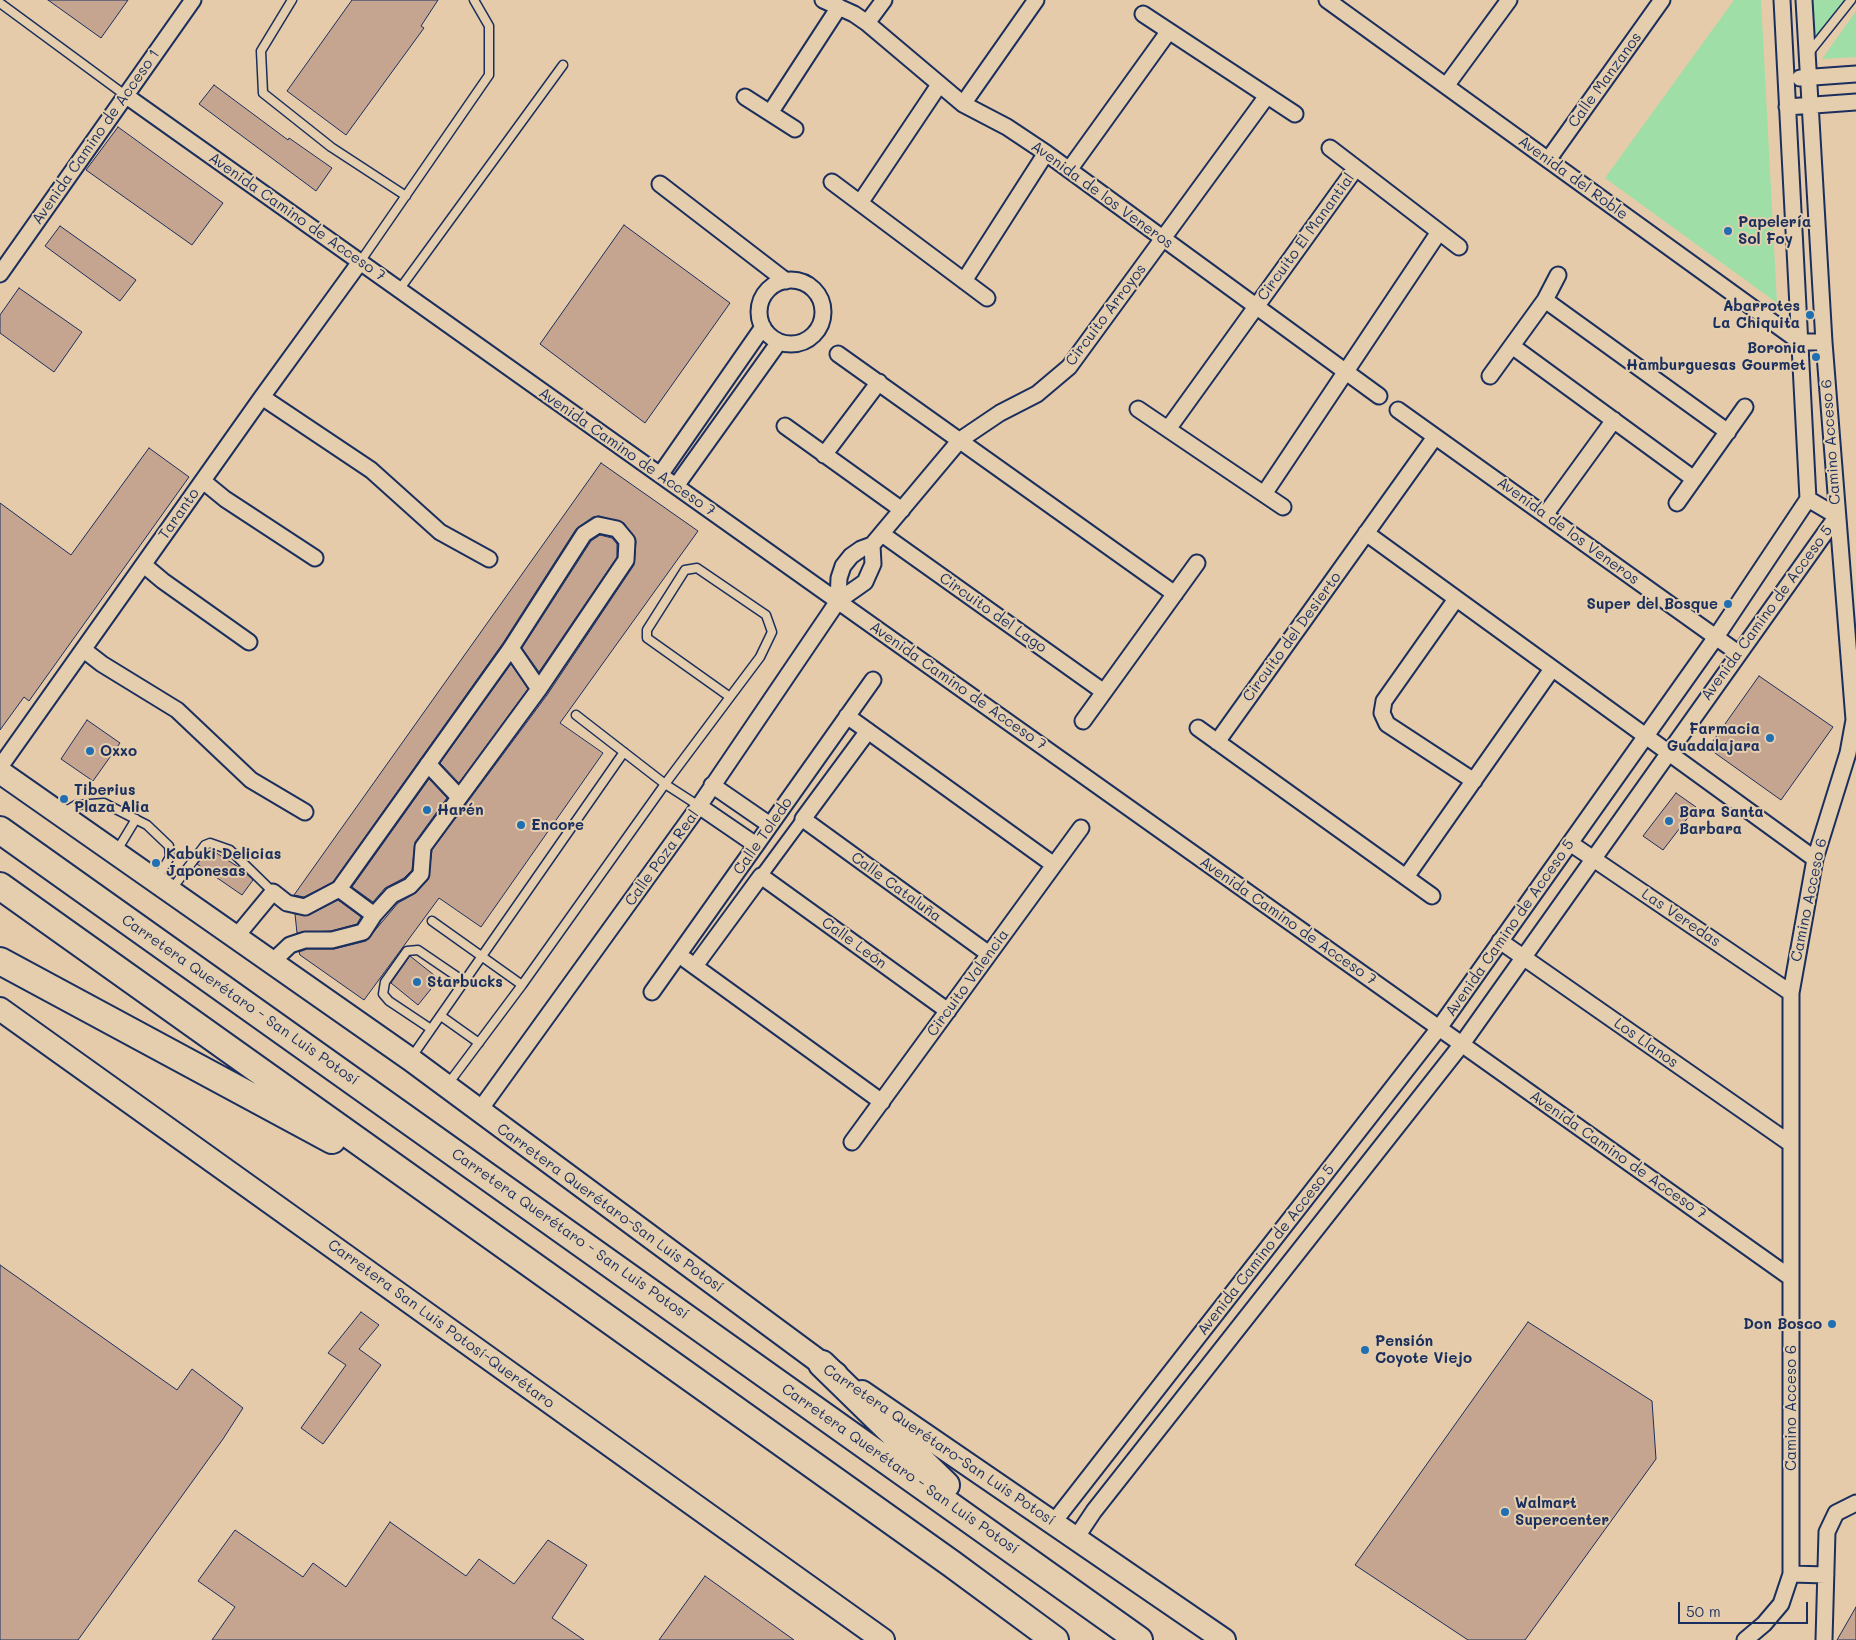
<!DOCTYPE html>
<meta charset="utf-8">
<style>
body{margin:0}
#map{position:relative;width:1856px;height:1640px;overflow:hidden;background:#e5cba9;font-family:Mali,sans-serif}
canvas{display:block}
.scale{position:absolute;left:1678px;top:1602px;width:130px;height:22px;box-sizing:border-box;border:2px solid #1b2f5e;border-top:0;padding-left:6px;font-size:15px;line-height:18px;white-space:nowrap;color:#1b2f5e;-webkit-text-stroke:4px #e4cead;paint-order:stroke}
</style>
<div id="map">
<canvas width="1856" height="1640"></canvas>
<div class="scale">50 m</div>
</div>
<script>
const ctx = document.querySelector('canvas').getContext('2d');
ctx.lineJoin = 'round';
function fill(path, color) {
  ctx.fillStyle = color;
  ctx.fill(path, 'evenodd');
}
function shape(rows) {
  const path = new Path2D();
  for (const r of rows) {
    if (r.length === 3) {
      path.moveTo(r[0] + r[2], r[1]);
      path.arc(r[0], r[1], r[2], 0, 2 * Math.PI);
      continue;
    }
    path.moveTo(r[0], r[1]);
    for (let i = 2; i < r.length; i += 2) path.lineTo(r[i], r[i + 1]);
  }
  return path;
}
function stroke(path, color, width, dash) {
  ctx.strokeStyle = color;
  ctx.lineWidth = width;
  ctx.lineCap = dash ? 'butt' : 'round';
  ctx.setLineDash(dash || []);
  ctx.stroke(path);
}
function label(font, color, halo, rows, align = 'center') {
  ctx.font = font + ' Mali,sans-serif';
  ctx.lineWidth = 4;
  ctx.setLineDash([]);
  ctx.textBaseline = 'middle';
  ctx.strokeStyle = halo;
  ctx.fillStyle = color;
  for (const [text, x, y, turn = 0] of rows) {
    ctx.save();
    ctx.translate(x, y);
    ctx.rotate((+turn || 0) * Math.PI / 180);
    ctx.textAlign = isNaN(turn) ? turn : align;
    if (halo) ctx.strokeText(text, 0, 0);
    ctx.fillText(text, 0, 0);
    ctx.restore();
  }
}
const green = shape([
 [1734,0,1761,0,1777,303,1605,178],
 [1812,0,1844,0,1814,39],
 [1856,11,1856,57,1822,59]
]);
const building = shape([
 [48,0,128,0,101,38,48,0],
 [352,0,438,0,421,26,424,28,346,135,287,91,352,0],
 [214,85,288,140,289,138,332,168,316,191,199,104,214,85],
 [118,127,223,203,192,245,86,170,118,127],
 [624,225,730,303,645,423,540,344,624,225],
 [60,226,136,280,120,301,45,246,60,226],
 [19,288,82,332,54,372,0,333,0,315,19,288],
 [149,448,189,477,29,701,24,697,0,730,0,503,71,555,149,448],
 [601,463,698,531,560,723,603,753,481,927,439,898,364,1000,300,955,299,952,307,949,334,949,366,941,398,903,414,894,428,880,432,850,547,695,634,565,636,541,624,523,599,516,593,517,576,529,503,643,333,882,304,897,294,895,601,463],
 [600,535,612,538,617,544,617,557,539,672,522,648,591,541,600,535],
 [511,664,528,689,459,783,440,763,511,664],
 [1759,676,1833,727,1781,800,1708,748,1759,676],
 [87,720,120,743,93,781,61,759,87,720],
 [429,779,447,798,415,842,412,870,404,878,385,888,373,902,352,887,429,779],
 [1676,793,1696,807,1663,850,1643,836,1676,793],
 [210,849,240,868,253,880,242,895,197,864,210,849],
 [338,900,361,917,357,924,331,931,297,933,295,914,309,915,338,900],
 [410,956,439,979,418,1005,391,983,410,956],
 [0,1265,177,1390,192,1369,243,1408,223,1439,78,1640,0,1640,0,1265],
 [361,1312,379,1325,359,1349,381,1365,323,1444,301,1428,346,1365,328,1353,361,1312],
 [1528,1322,1652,1401,1656,1459,1525,1640,1468,1640,1355,1565,1528,1322],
 [390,1522,466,1576,479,1559,514,1584,548,1540,587,1565,552,1618,584,1640,212,1640,235,1607,198,1581,235,1530,303,1577,313,1563,346,1587,390,1522],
 [705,1576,794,1640,659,1640,705,1576],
 [1856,1607,1856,1640,1837,1640,1856,1607]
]);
const service = shape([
 [292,0,261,51,263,93,331,147,406,196],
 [0,3,125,95],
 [1808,54,1851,0],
 [360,262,489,75,489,26,474,0],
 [399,290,563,65],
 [699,806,665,784,730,697,760,657,772,632,766,615,697,568,685,570,647,630,647,638,730,697],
 [64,812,76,805,104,803,147,825,169,846,170,857,156,880],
 [116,852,136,819],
 [171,890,205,845,210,843,230,850,273,892],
 [432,921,522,985],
 [441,1016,479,1043],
 [431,1029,389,1001,383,994,385,982,402,958,407,951,418,950,465,982],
 [411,1058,624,752],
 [448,1084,522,985,665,784,576,715]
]);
const pedestrian = shape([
 [761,876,803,819]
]);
const minor = shape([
 [823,0,854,14,867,23,963,104,1007,127,1046,153,1379,396],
 [1327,0,1800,342,1824,342],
 [1782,0,1808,499],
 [1143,14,1295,114],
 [867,23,884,0],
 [1800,78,1856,74],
 [1446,86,1509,0],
 [125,95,1791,1278],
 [745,97,795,129],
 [963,104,1036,0],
 [1787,107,1856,102],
 [770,113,839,7],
 [1330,148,1459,247],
 [1548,160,1662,0],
 [1069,170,1169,31],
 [832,182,987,298],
 [660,184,786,281],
 [860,203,939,85],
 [0,274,193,0],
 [791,312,32],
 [964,281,1046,153],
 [1545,300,1728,432],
 [1512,346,1694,479],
 [838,354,1175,594],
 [1490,376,1545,300,1558,275],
 [262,397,371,470,440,532,489,559],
 [1138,409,1283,507],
 [1398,410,1738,653],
 [785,426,902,510],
 [1168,429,1356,168],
 [824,455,879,382],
 [660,475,763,327],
 [203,481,225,499,315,558],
 [676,486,779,342],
 [1264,494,1439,232],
 [1808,499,1837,516],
 [1677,503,1745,407],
 [1545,515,1614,420],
 [1366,533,1815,859],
 [882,534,1104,692],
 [144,565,163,581,249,642],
 [1456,599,1384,701,1382,713,1387,724,1474,781],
 [838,601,839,578,843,566,851,556,861,549,872,545,960,440,1000,413,1037,394,1069,367,1267,96],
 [511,648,539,689],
 [84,650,102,664,177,710,251,780,305,812],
 [847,716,1054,865],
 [1083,721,1197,563],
 [1198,728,1432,896],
 [868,731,803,819,989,954],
 [1217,742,1435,437],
 [428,764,459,797],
 [0,767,262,397,360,262],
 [712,785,770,825],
 [699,806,756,845],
 [1570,843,1791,993],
 [1406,877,1552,669],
 [339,889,374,915],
 [235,938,273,892,287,903,305,907,339,889,511,648,584,534,598,525,617,529,627,541,626,560,539,689,423,847,421,874,410,886,392,895,374,915,363,932,332,940,305,940,290,945,271,963],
 [1500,941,1791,1144],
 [686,960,882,1102],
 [695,966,761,876,948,1011],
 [652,992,873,680],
 [479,1111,699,806,838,601,865,582,873,564,872,545],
 [852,1142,1081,828],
 [1053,1523,1439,1028,1716,637,1808,499],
 [1076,1538,1094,1511,1462,1044,1837,516],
 [1791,1574,1826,1575],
 [1745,1640,1764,1624,1781,1604,1791,1574,1791,993,1815,859,1848,753,1854,720,1824,342,1804,0],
 [1824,1640,1827,1532,1836,1513,1856,1503]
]);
const secondary = shape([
 [0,772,410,1059,836,1374],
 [0,1009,883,1640],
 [862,1392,1224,1640]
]);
const trunk = shape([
 [0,830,1139,1640],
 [0,886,952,1564,1055,1640],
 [0,961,332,1140],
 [822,1364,946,1485]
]);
const markers = [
 [1728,231,5,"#1f6fb2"],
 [1810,315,5,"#1f6fb2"],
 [1816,357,5,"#1f6fb2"],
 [1728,604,5,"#1f6fb2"],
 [1770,738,5,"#1f6fb2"],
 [90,751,5,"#1f6fb2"],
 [64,799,5,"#1f6fb2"],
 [427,810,5,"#1f6fb2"],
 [1669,821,5,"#1f6fb2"],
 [521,825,5,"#1f6fb2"],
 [156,863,5,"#1f6fb2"],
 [417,982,5,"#1f6fb2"],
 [1832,1324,5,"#1f6fb2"],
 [1365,1350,5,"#1f6fb2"],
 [1505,1512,5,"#1f6fb2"]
];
const streetNames = [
 ["Calle Manzanos",1605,80,-54],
 ["Avenida Camino de Acceso 1",96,137,-55],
 ["Avenida del Roble",1573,178,36],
 ["Avenida de los Veneros",1102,195,36],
 ["Avenida Camino de Acceso 7",297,217,35],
 ["Circuito El Manantial",1306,237,-54],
 ["Circuito Arroyos",1106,315,-53],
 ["Camino Acceso 6",1831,442,-94],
 ["Avenida Camino de Acceso 7",627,452,35],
 ["Taranto",179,514,-55],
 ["Avenida de los Veneros",1568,531,36],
 ["Circuito del Lago",993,613,35],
 ["Avenida Camino de Acceso 5",1767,613,-54],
 ["Circuito del Desierto",1292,637,-54],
 ["Avenida Camino de Acceso 7",958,686,35],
 ["Calle Toledo",763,836,-55],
 ["Calle Poza Real",662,858,-54],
 ["Calle Cataluña",896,887,36],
 ["Camino Acceso 6",1809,900,-78],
 ["Las Veredas",1681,918,34],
 ["Avenida Camino de Acceso 7",1288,921,35],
 ["Avenida Camino de Acceso 5",1510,928,-55],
 ["Calle León",854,943,36],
 ["Circuito Valencia",968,983,-54],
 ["Carretera Querétaro - San Luis Potosí",240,1000,35],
 ["Los Llanos",1646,1043,35],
 ["Avenida Camino de Acceso 7",1618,1155,35],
 ["Carretera Querétaro-San Luis Potosí",610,1208,36],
 ["Carretera Querétaro - San Luis Potosí",570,1234,35],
 ["Avenida Camino de Acceso 5",1266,1250,-52],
 ["Carretera San Luis Potosí-Querétaro",441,1324,36],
 ["Camino Acceso 6",1791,1408,-90],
 ["Carretera Querétaro-San Luis Potosí",939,1445,34],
 ["Carretera Querétaro - San Luis Potosí",900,1469,35]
];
const poiNames = [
 ["Papelería",1738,222],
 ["Sol Foy",1738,239],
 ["Abarrotes",1800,306,"right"],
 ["La Chiquita",1800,323,"right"],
 ["Boronia",1806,348,"right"],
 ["Hamburguesas Gourmet",1806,365,"right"],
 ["Super del Bosque",1718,604,"right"],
 ["Farmacia",1760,729,"right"],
 ["Guadalajara",1760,746,"right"],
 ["Oxxo",100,751],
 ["Tiberius",74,790],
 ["Plaza Alia",74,807],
 ["Harén",437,810],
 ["Bara Santa",1679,812],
 ["Barbara",1679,829],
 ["Encore",531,825],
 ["Kabuki Delicias",166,854],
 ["Japonesas",166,871],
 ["Starbucks",427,982],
 ["Don Bosco",1822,1324,"right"],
 ["Pensión",1375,1341],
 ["Coyote Viejo",1375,1358],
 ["Walmart",1515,1503],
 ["Supercenter",1515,1520]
];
fill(green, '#9fdea6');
fill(building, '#c6a590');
stroke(building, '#1b2f5e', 1);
stroke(service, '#1b2f5e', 11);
stroke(pedestrian, '#1b2f5e', 15);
stroke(minor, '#1b2f5e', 19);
stroke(secondary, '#1b2f5e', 26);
stroke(trunk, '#1b2f5e', 30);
stroke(service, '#e4cead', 8);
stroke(pedestrian, '#e4cead', 11);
stroke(minor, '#e4cead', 15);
stroke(secondary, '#e4cead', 22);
stroke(trunk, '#e4cead', 26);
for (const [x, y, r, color] of markers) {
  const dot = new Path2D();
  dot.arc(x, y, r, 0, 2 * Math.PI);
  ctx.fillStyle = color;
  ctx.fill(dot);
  stroke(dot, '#e4cead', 2);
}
label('15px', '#1b2f5e', '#e4cead', streetNames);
label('bold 15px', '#1b2f5e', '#e4cead', poiNames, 'left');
</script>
